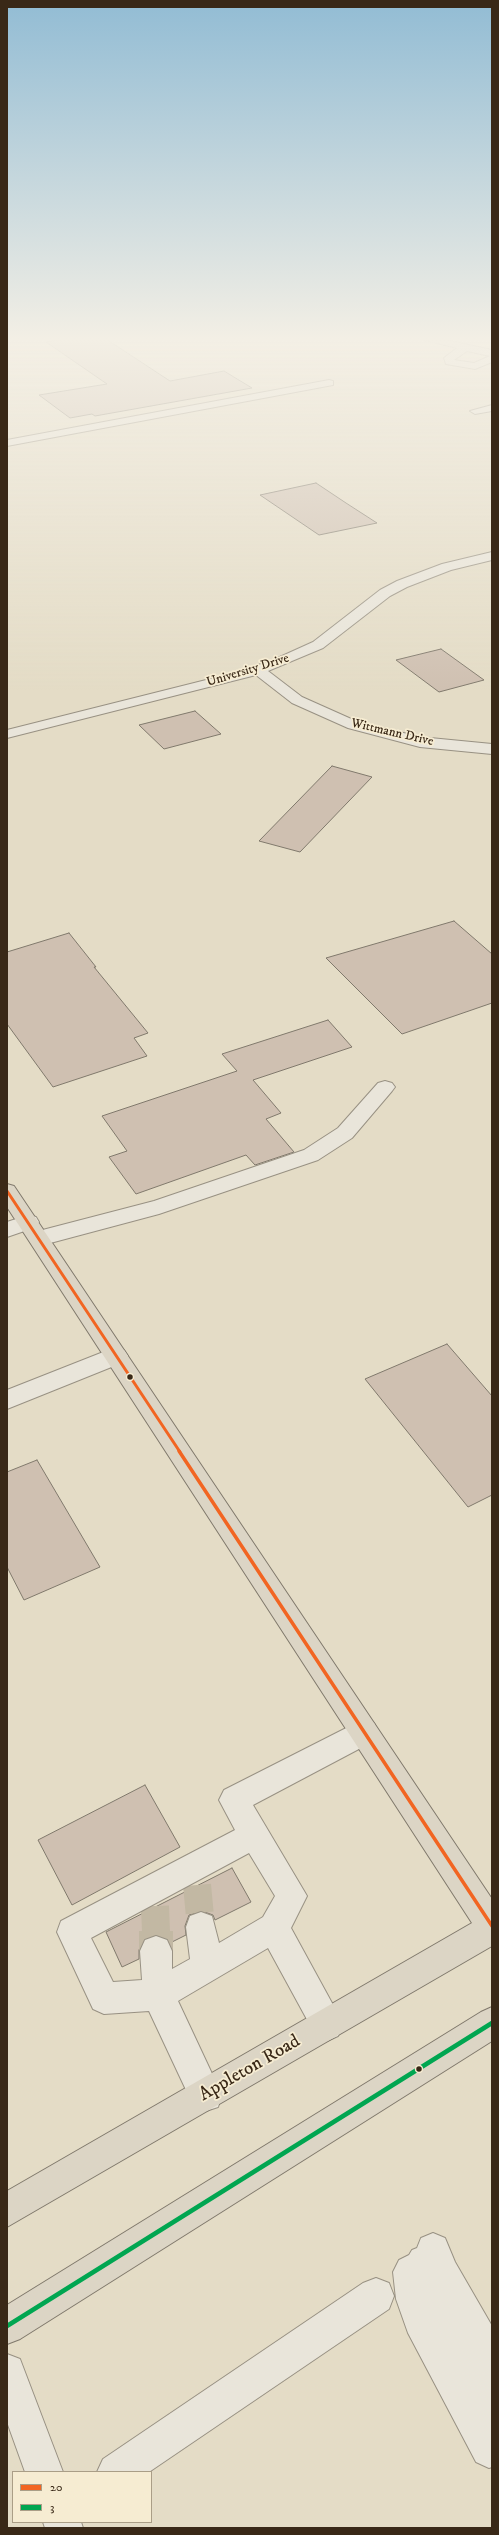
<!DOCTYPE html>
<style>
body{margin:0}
#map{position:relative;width:499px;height:2535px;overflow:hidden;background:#e4dcc6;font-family:"IM FELL DW Pica",serif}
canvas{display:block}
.frame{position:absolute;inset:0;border:8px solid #392817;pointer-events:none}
.legend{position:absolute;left:12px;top:2471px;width:140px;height:52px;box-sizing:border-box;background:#f6ecd2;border:1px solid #aa9e87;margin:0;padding:5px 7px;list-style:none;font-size:12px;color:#392817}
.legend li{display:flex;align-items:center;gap:8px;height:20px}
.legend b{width:20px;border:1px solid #aa9e87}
</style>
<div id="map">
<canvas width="499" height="2535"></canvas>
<div class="frame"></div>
<ul class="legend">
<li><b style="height:5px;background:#f26522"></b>20</li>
<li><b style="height:5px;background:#00a651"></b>3</li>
</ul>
</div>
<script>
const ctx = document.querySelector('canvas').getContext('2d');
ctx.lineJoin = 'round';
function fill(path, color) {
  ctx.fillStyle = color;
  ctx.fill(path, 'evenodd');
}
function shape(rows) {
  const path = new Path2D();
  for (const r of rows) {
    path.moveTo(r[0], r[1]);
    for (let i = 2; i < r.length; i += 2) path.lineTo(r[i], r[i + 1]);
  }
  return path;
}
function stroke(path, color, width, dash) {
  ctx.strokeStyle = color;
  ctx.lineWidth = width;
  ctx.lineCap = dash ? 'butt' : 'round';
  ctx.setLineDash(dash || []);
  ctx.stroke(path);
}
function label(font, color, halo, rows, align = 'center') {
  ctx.font = font + ' "IM FELL DW Pica",serif';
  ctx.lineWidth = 3.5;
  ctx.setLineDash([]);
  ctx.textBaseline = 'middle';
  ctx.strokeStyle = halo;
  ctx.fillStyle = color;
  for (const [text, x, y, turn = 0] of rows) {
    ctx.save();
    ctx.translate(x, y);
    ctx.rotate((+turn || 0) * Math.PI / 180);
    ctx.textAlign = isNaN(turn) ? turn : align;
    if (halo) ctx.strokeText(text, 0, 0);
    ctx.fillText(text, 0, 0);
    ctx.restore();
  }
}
const building = shape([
 [73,337,103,337,170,381,224,371,252,388,95,416,92,414,70,418,39,395,107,384,46,342,73,337],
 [316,483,346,503,377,523,319,535,260,495,316,483],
 [441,649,484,680,439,692,396,660,441,649],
 [195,711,221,734,164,749,139,725,195,711],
 [332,766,372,777,300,852,259,841,332,766],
 [454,921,492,954,492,1003,402,1034,326,958,454,921],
 [69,933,96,967,94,967,148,1033,134,1038,147,1056,53,1087,7,1024,7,952,69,933],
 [328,1020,352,1047,253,1080,281,1113,266,1119,294,1152,255,1165,246,1155,136,1194,109,1157,127,1151,102,1116,237,1071,222,1054,328,1020],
 [447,1344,492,1396,492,1495,468,1507,365,1379,447,1344],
 [37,1460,100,1567,24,1600,7,1567,7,1472,37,1460],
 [145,1785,180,1847,72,1905,38,1840,145,1785],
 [232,1868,251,1902,215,1920,213,1915,202,1911,189,1915,185,1926,186,1935,170,1943,168,1939,157,1935,144,1939,139,1950,139,1959,122,1967,106,1932,232,1868]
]);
const minorTunnelFar1 = shape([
 [197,1885,201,1927],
 [155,1906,156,1932]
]);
const minorTunnel = shape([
 [156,1931,156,1951]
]);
const minor = shape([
 [413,337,432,337,492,350,492,362,475,369,446,364,444,358,457,348,413,337],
 [467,351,490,356,474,363,454,360,467,351],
 [329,380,333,381,333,385,7,446,7,440,329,380],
 [492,405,492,411,475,414,470,411,492,405],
 [492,552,492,560,451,570,407,587,390,596,323,648,268,671,302,697,358,722,420,737,492,744,492,754,420,747,348,728,292,703,256,675,7,738,7,730,226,675,271,661,313,642,380,590,397,581,442,564,492,552],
 [385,1081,392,1083,395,1087,392,1091,352,1138,318,1160,159,1214,39,1246,31,1243,28,1238,31,1233,154,1201,304,1150,338,1128,378,1083,385,1081],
 [28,1215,36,1217,39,1222,36,1227,7,1237,7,1222,28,1215],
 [116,1347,124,1350,128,1356,124,1362,7,1409,7,1390,116,1347],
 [364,1719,374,1723,378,1732,374,1741,253,1805,307,1896,291,1928,338,2014,343,2025,338,2036,327,2041,316,2036,268,1948,178,2001,222,2095,218,2107,206,2111,194,2107,149,2011,104,2014,93,2009,57,1932,61,1921,235,1830,219,1800,224,1790,364,1719],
 [249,1853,275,1896,263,1917,219,1943,212,1916,201,1912,190,1916,186,1927,190,1959,172,1969,172,1951,167,1940,156,1936,145,1940,140,1951,142,1980,113,1982,91,1938,249,1853],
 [433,2233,445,2238,455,2262,492,2326,492,2467,489,2468,476,2462,408,2333,396,2299,393,2272,399,2260,409,2255,412,2250,417,2248,421,2238,433,2233],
 [376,2278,389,2283,394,2296,389,2309,149,2472,97,2472,103,2459,363,2283,376,2278],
 [7,2354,20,2359,63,2472,25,2472,7,2422,7,2354],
 [43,2522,81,2522,83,2528,45,2528,43,2522]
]);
const major = shape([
 [7,1184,14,1186,492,1899,492,1946,7,2227,7,2191,472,1923,7,1207,7,1184],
 [492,2007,492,2041,20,2339,7,2344,7,2305,481,2012,492,2007]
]);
const bus1Far1 = shape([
 [7,1191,180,1452]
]);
const bus1 = shape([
 [179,1451,492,1926]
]);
const bus2 = shape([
 [7,2326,492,2023]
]);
const markers = [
 [130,1377,3.5,"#392817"],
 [419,2069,3.5,"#392817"]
];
const farStreetnames = [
 ["University Drive",248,671,-17],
 ["Wittmann Drive",392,733,13]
];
const nearStreetnames = [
 ["Appleton Road",250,2069,-30]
];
fill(building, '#cfc0b1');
stroke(building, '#80796c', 1);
stroke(minorTunnelFar1, '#c2b8a3', 28, [28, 14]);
stroke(minorTunnel, '#c2b8a3', 34, [34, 18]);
stroke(minor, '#989183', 2);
stroke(major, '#80796c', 2);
fill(minor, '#e9e5da');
fill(major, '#dcd5c5');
stroke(bus1Far1, '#f26522', 3);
stroke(bus1, '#f26522', 3.5);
stroke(bus2, '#00a651', 4.5);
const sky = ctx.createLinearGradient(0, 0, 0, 692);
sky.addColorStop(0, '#92bcd4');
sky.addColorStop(0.49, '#f3efe5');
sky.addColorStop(1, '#f3efe500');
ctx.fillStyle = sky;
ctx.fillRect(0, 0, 499, 692);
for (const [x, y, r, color] of markers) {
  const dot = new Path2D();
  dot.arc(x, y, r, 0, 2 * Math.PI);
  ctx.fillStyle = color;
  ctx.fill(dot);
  stroke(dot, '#f6ecd2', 1.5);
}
label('13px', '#392817', '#f6ecd2', farStreetnames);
label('19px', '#392817', '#f6ecd2', nearStreetnames);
</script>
